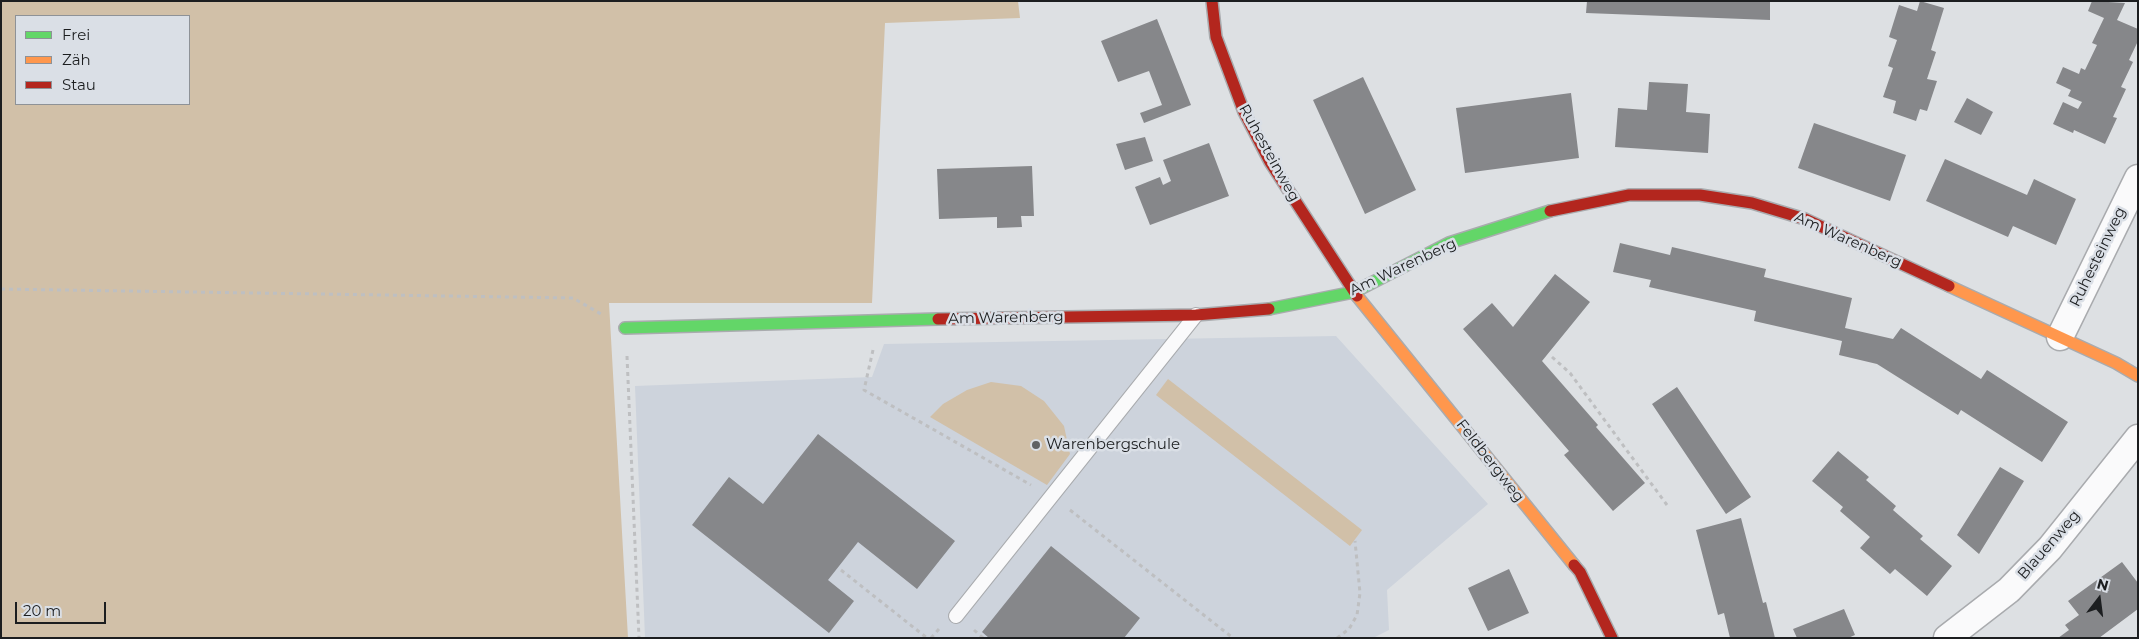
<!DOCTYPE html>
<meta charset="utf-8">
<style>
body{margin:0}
#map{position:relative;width:2139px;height:639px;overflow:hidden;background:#dde0e3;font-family:Montserrat,sans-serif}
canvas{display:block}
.frame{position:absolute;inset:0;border:2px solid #1c1e20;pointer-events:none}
.legend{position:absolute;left:15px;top:15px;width:175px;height:90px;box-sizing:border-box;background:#dadfe6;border:1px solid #8e9297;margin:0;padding:6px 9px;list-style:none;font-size:15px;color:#1c1e20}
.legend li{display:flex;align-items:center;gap:10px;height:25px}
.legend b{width:25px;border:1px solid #8e9297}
.north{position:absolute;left:2074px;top:574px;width:50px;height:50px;-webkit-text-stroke:4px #dadfe6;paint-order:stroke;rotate:15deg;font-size:14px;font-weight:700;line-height:20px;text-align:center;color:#1c1e20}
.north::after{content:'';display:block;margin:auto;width:18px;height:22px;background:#1c1e20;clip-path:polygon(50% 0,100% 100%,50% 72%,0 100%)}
.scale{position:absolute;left:15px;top:602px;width:91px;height:22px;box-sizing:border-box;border:2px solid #1c1e20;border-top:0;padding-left:6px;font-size:15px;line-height:18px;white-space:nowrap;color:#1c1e20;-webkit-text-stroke:4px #dadfe6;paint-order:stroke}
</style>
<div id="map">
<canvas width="2139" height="639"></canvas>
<div class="frame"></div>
<ul class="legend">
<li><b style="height:6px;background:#63d668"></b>Frei</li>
<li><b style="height:6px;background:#ff974d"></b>Zäh</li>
<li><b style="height:6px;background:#b3261e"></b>Stau</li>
</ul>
<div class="north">N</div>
<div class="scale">20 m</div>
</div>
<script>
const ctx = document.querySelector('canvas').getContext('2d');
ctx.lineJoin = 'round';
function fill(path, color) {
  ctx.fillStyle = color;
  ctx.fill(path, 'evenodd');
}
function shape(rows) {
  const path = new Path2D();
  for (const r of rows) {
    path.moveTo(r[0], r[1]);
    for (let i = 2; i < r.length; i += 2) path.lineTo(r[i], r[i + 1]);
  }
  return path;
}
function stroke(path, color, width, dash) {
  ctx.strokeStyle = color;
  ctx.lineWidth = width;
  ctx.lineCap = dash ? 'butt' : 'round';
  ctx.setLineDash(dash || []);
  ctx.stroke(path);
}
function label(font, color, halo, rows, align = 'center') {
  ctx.font = font + ' Montserrat,sans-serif';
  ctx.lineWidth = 5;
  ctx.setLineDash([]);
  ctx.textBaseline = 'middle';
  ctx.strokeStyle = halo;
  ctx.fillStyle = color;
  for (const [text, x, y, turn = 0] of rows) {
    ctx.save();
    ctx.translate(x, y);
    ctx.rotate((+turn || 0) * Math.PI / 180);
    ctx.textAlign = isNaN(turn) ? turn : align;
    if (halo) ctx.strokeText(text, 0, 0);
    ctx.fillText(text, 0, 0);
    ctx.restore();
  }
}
const built = shape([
 [1336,336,1488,504,1387,590,1389,630,1373,638,645,638,635,386,872,377,884,344]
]);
const green = shape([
 [1,1,1018,1,1020,18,885,23,872,303,609,303,628,638,1,638],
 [16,16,189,16,189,104,16,104],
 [1168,379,1362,530,1350,546,1156,395],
 [991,382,1021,386,1044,401,1064,426,1070,454,1047,485,930,417,943,404,967,390]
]);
const building = shape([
 [1587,1,1770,1,1770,20,1586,13],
 [1920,1,1944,8,1931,50,1936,52,1927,79,1937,81,1927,111,1920,109,1916,121,1893,113,1896,101,1883,97,1893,68,1888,66,1897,40,1889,37,1899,5,1917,11],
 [2092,1,2125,3,2117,20,2138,29,2138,41,2129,60,2133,62,2121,87,2126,89,2113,117,2117,118,2105,144,2074,130,2073,133,2053,124,2063,102,2078,109,2082,102,2068,96,2071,90,2056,83,2063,67,2079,74,2081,68,2085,70,2097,45,2092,43,2104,18,2088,11],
 [1157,19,1191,105,1144,123,1140,113,1162,105,1149,71,1118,82,1101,41],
 [1363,77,1416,190,1365,214,1313,100],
 [1649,82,1688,84,1686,112,1710,114,1708,153,1615,147,1618,108,1647,110],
 [1571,93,1579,158,1465,173,1456,108],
 [1967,98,1993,112,1981,135,1954,122],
 [1814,123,1906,155,1890,201,1798,168],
 [1145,137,1153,161,1125,170,1116,144],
 [1209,143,1229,196,1150,225,1135,187,1160,177,1163,185,1171,181,1163,160],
 [1945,159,2027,195,2034,179,2076,199,2056,245,2013,226,2008,237,1926,201],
 [1032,166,1034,216,1021,216,1022,227,997,228,997,217,939,219,937,169],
 [1620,243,1670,255,1672,247,1766,269,1764,277,1852,298,1845,328,1893,339,1901,328,1981,379,1987,370,2068,422,2042,462,1961,410,1958,415,1877,364,1839,355,1842,341,1754,321,1756,311,1649,287,1651,280,1613,272],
 [1555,274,1590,302,1542,361,1598,425,1596,427,1645,483,1613,511,1564,455,1569,451,1463,329,1492,303,1513,327],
 [1677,387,1751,497,1726,514,1652,404],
 [818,434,955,541,917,589,858,542,828,580,854,601,829,633,692,525,729,477,763,504],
 [1838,451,1869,477,1866,480,1896,506,1893,510,1923,536,1920,539,1952,566,1927,596,1895,569,1890,574,1860,548,1870,537,1840,511,1843,507,1812,481],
 [2000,467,2024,481,1979,554,1957,535],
 [1741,518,1763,603,1766,602,1775,638,1730,638,1724,613,1718,615,1696,530],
 [1051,546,1140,618,1124,638,989,638,982,632],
 [2122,562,2138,583,2138,609,2099,638,2058,638,2069,630,2065,625,2079,615,2068,601],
 [1509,569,1529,613,1488,631,1468,588],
 [1844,609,1855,635,1848,638,1797,638,1793,629]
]);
const path = shape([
 [1,289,573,298,601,314],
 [873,350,864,390,1031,485],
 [627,356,639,638],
 [1552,357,1570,373,1667,505],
 [1070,510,1233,638],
 [841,570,927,638],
 [974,630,983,638],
 [931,638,939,629],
 [1337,638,1349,629,1357,615,1360,593,1355,541]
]);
const lane = shape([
 [956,616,1196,315]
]);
const street = shape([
 [2060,337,2138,178],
 [1947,638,2009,590,2050,548,2138,438]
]);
const fast = shape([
 [1269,309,1354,292,1449,243,1550,211],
 [625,328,938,319]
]);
const slow = shape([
 [1949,286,2116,363,2138,376],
 [1357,296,1574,565]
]);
const jam = shape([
 [1212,1,1216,37,1244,112,1270,162,1357,296],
 [1550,211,1629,195,1700,195,1752,203,1805,219,1949,286],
 [938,319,1196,315,1269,309],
 [1574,565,1580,572,1612,638]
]);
const markers = [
 [1036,445,5,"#606264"]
];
const streetNames = [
 ["Ruhesteinweg",1269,153,61],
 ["Am Warenberg",1848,240,24],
 ["Ruhesteinweg",2098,257,-64],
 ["Am Warenberg",1403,267,-25],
 ["Am Warenberg",1006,318,-1],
 ["Feldbergweg",1490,461,52],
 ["Blauenweg",2049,545,-49]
];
const poiNames = [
 ["Warenbergschule",1046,445]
];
fill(built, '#cdd3dc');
fill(green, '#d1c0a8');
fill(building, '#86878a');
stroke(lane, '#a9abae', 16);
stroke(street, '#a9abae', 29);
stroke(fast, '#a9abae', 14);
stroke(slow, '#a9abae', 14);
stroke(jam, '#a9abae', 14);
stroke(path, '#bebfc1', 3, [4, 4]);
stroke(lane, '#fafafb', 14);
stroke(street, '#fafafb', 26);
stroke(fast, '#63d668', 11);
stroke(slow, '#ff974d', 11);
stroke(jam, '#b3261e', 11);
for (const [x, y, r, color] of markers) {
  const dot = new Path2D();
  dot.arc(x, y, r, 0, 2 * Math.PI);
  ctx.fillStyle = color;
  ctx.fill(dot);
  stroke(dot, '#dadfe6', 2);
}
label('15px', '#1c1e20', '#dadfe6', streetNames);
label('15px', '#1c1e20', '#dadfe6', poiNames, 'left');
</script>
